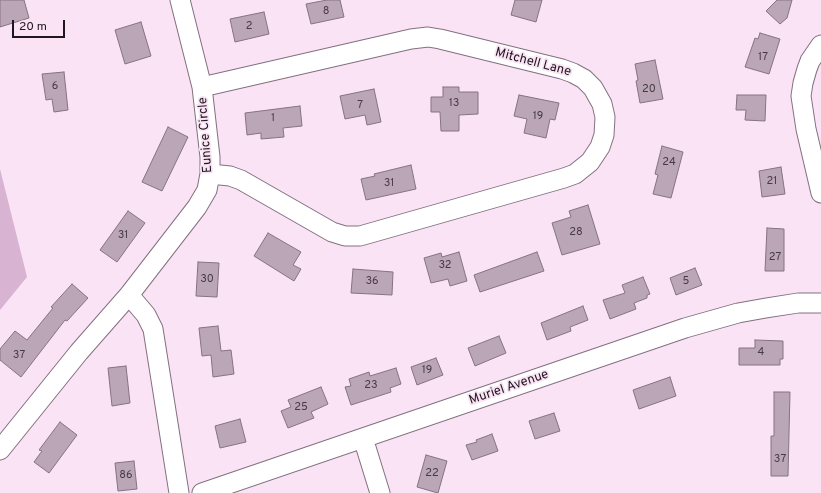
<!DOCTYPE html>
<style>
body{margin:0}
#map{position:relative;width:821px;height:493px;overflow:hidden;background:#f9e3f5;font-family:Overpass,sans-serif}
canvas{display:block}
.scale{position:absolute;left:12px;top:20px;width:53px;height:18px;box-sizing:border-box;border:2px solid #1f171d;border-top:0;padding-left:5px;font-size:12px;line-height:14px;white-space:nowrap;color:#1f171d;-webkit-text-stroke:3px #f9e3f5;paint-order:stroke}
</style>
<div id="map">
<canvas width="821" height="493"></canvas>
<div class="scale">20 m</div>
</div>
<script>
const ctx = document.querySelector('canvas').getContext('2d');
ctx.lineJoin = 'round';
function fill(path, color) {
  ctx.fillStyle = color;
  ctx.fill(path, 'evenodd');
}
function shape(rows) {
  const path = new Path2D();
  for (const r of rows) {
    path.moveTo(r[0], r[1]);
    for (let i = 2; i < r.length; i += 2) path.lineTo(r[i], r[i + 1]);
  }
  return path;
}
function stroke(path, color, width, dash) {
  ctx.strokeStyle = color;
  ctx.lineWidth = width;
  ctx.lineCap = dash ? 'butt' : 'round';
  ctx.setLineDash(dash || []);
  ctx.stroke(path);
}
function label(font, color, halo, rows, align = 'center') {
  ctx.font = font + ' Overpass,sans-serif';
  ctx.lineWidth = 3.5;
  ctx.setLineDash([]);
  ctx.textBaseline = 'middle';
  ctx.strokeStyle = halo;
  ctx.fillStyle = color;
  for (const [text, x, y, turn = 0] of rows) {
    ctx.save();
    ctx.translate(x, y);
    ctx.rotate((+turn || 0) * Math.PI / 180);
    ctx.textAlign = isNaN(turn) ? turn : align;
    if (halo) ctx.strokeText(text, 0, 0);
    ctx.fillText(text, 0, 0);
    ctx.restore();
  }
}
const green = shape([
 [0,169,27,277,0,310]
]);
const building = shape([
 [0,0,24,0,29,18,0,27,0,0],
 [327,0,340,0,344,17,311,24,306,4,327,0],
 [515,0,542,0,536,22,511,15,515,0],
 [777,0,792,0,787,18,780,24,766,11,777,0],
 [264,12,269,34,235,42,230,19,264,12],
 [141,22,151,56,125,64,115,30,141,22],
 [760,33,780,39,769,74,745,67,755,38,758,39,760,33],
 [655,60,663,99,640,103,636,81,638,80,635,64,655,60],
 [64,72,68,110,54,112,52,99,46,100,42,74,64,72],
 [443,87,459,87,459,92,478,92,478,114,459,115,459,131,441,131,440,112,431,112,431,97,443,97,443,87],
 [374,89,381,122,367,125,365,115,345,119,340,96,374,89],
 [519,95,559,103,555,120,550,119,546,138,524,133,527,119,514,116,519,95],
 [737,95,766,95,765,121,745,120,746,110,736,110,737,95],
 [300,106,302,126,283,128,284,137,261,139,261,133,247,135,245,113,300,106],
 [168,127,188,137,162,191,142,182,168,127],
 [662,146,683,152,671,198,653,194,658,175,655,174,662,146],
 [411,165,416,189,366,200,361,179,375,176,374,174,411,165],
 [781,167,785,194,762,197,759,171,781,167],
 [588,205,600,244,562,255,552,223,571,217,569,211,588,205],
 [128,211,145,223,117,262,100,250,128,211],
 [767,228,784,229,784,271,765,271,767,228],
 [268,233,301,252,293,265,301,269,294,281,254,256,268,233],
 [459,252,467,281,450,286,448,279,431,283,424,258,441,253,442,257,459,252],
 [537,252,544,271,480,292,474,275,537,252],
 [198,262,219,263,217,297,196,296,198,262],
 [695,268,702,285,676,295,670,278,695,268],
 [353,269,393,272,392,295,351,293,353,269],
 [643,277,650,294,647,295,647,298,634,303,636,309,610,319,603,300,625,293,622,285,643,277],
 [72,284,88,298,67,321,65,320,21,377,0,360,0,349,15,331,27,340,53,308,51,307,72,284],
 [583,306,588,320,570,327,571,331,547,340,541,323,583,306],
 [218,326,221,351,231,350,234,374,213,377,211,355,202,356,199,328,218,326],
 [499,336,506,353,475,366,468,348,499,336],
 [755,340,783,341,783,359,780,359,780,365,739,365,739,348,755,348,755,340],
 [436,358,443,375,417,385,411,367,436,358],
 [126,366,130,403,112,406,108,368,126,366],
 [396,368,401,384,390,388,391,392,351,405,345,387,351,386,349,379,369,372,370,376,396,368],
 [670,377,676,396,639,409,633,390,670,377],
 [321,387,328,404,311,412,314,418,288,428,281,411,291,407,288,400,321,387],
 [774,392,790,392,788,476,771,476,771,436,774,436,774,392],
 [554,413,560,431,535,439,529,421,554,413],
 [240,419,246,442,220,448,215,426,240,419],
 [60,422,77,435,49,473,34,462,42,451,39,450,60,422],
 [492,434,498,451,472,460,466,445,477,442,476,440,492,434],
 [426,455,447,461,438,493,417,487,426,455],
 [134,461,137,489,118,491,115,463,134,461]
]);
const minor = shape([
 [821,45,810,61,807,69,803,83,801,96,806,129,821,193],
 [202,87,411,39,428,37,440,39,562,69,573,73,584,79,593,88,602,104,605,117,604,135,600,147,590,162,575,174,564,178,360,236,345,236,332,232,241,180,230,176,210,174],
 [129,295,146,315,153,329,179,493],
 [363,438,380,493],
 [0,450,79,352,129,295,197,207,207,190,210,174,210,157,202,87,180,0],
 [202,493,685,328,738,313,766,308,798,303,821,303]
]);
const numberNames = [
 ["8",326,12],
 ["2",249,27],
 ["17",763,58],
 ["6",55,87],
 ["20",649,90],
 ["13",454,104],
 ["7",360,106],
 ["19",538,117],
 ["1",273,119],
 ["24",669,163],
 ["21",772,182],
 ["31",389,184],
 ["28",576,233],
 ["31",123,236],
 ["27",775,258],
 ["32",445,266],
 ["30",207,280],
 ["36",372,282],
 ["5",686,282],
 ["4",761,353],
 ["37",19,356],
 ["19",427,371],
 ["23",371,386],
 ["25",301,408],
 ["37",780,460],
 ["22",432,474],
 ["86",126,476]
];
const streetNames = [
 ["Mitchell Lane",533,63,15],
 ["Eunice Circle",206,135,-94],
 ["Muriel Avenue",509,388,-19]
];
fill(green, '#d8b3d2');
fill(building, '#bba6b7');
stroke(building, '#857282', 1);
stroke(minor, '#837080', 21);
stroke(minor, '#fff', 19);
label('11px', '#463b44', null, numberNames);
label('13px', '#1f171d', '#f9e3f5', streetNames);
</script>
